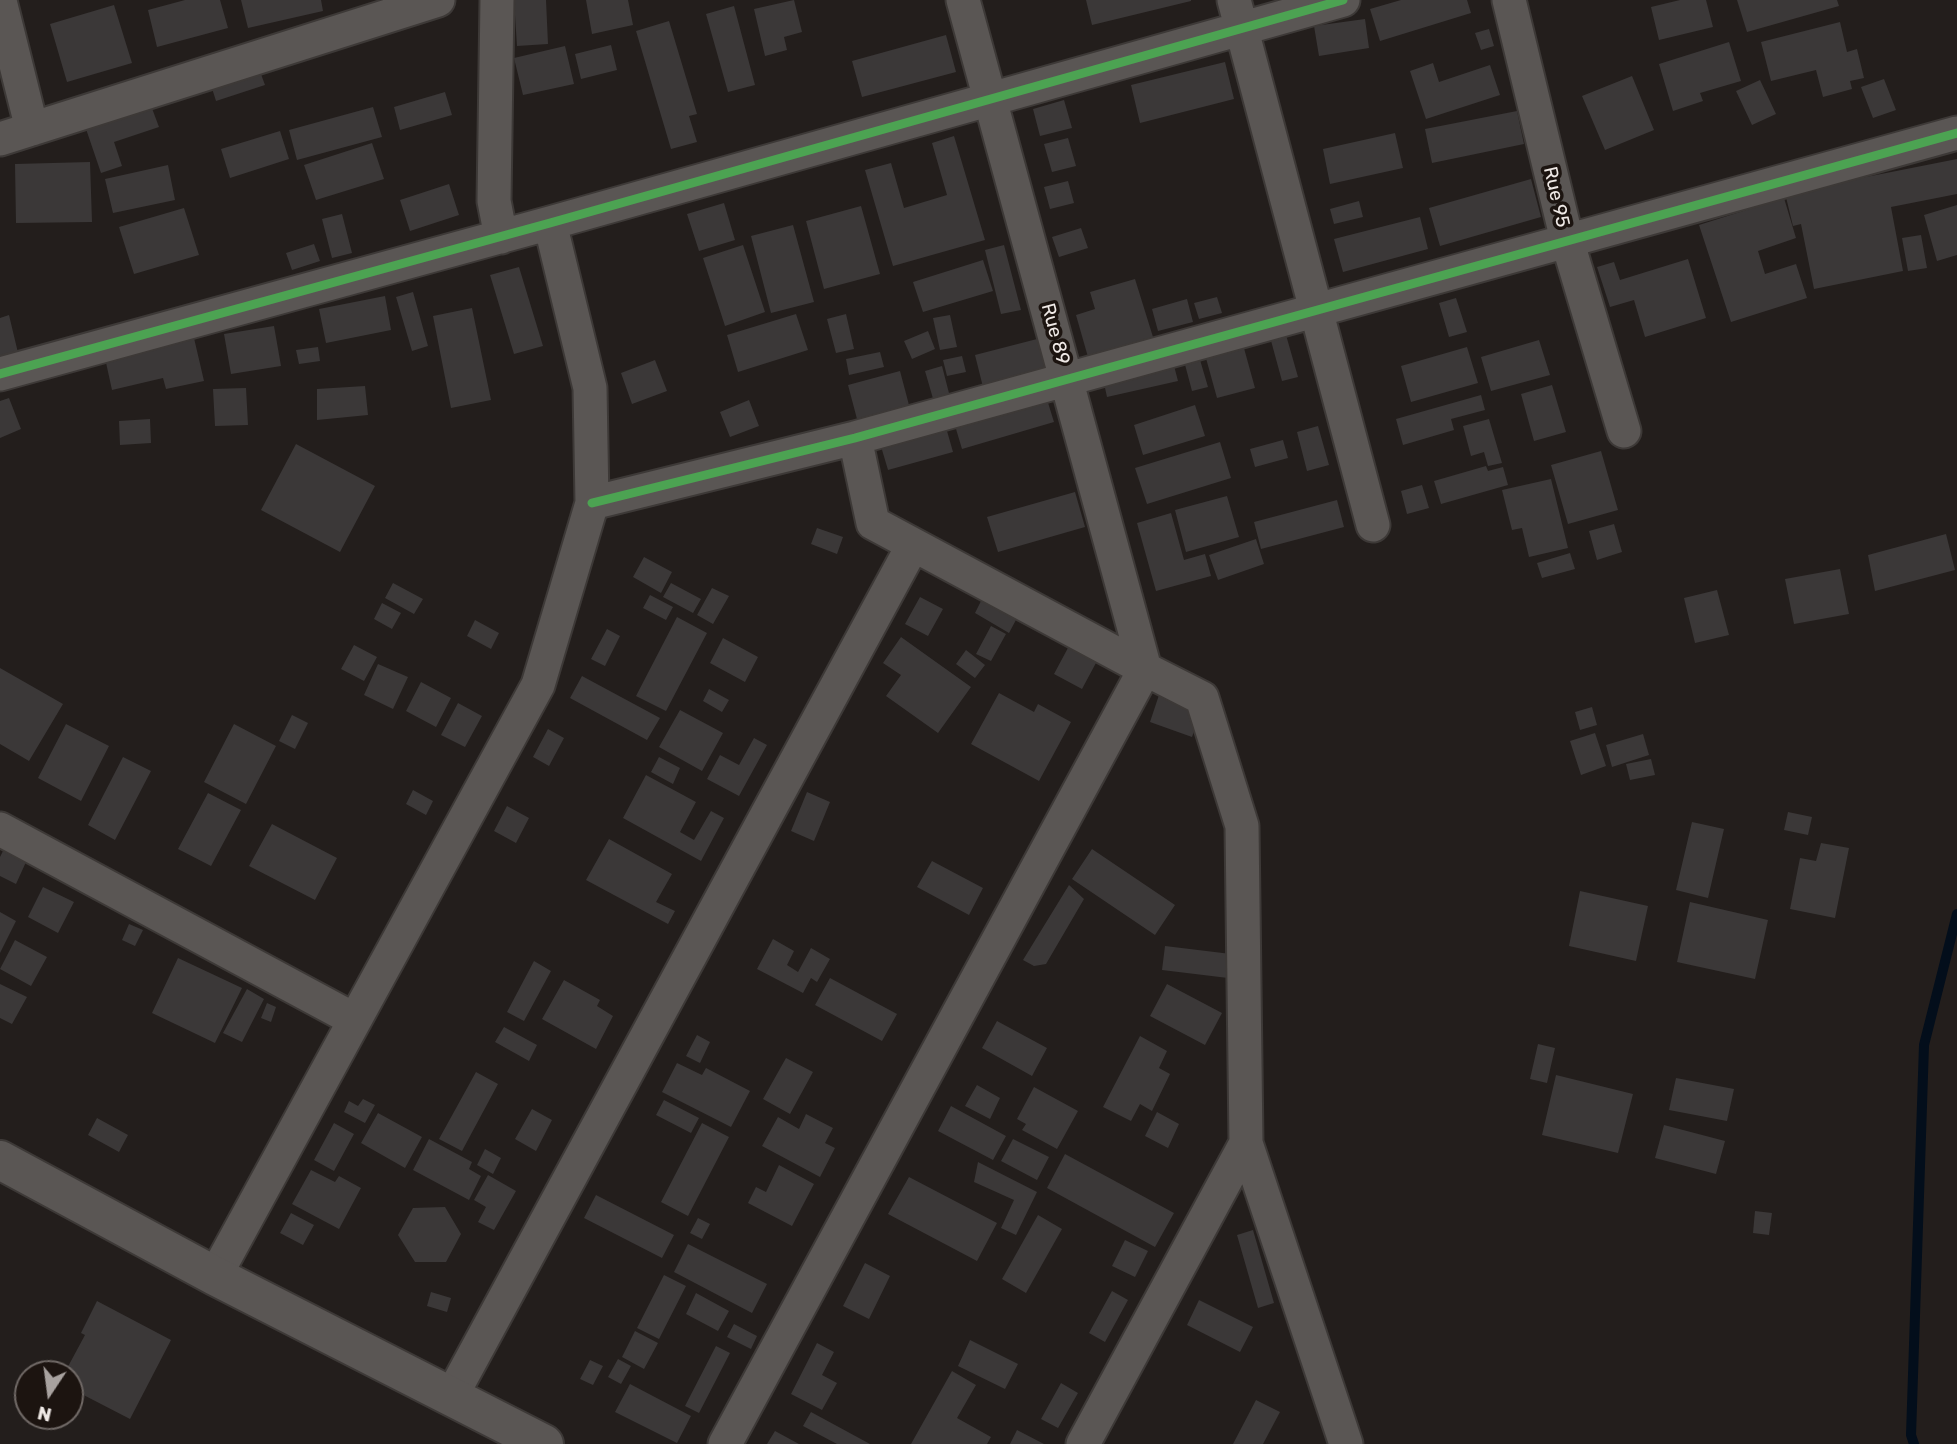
<!DOCTYPE html>
<style>
body{margin:0}
#map{position:relative;width:1957px;height:1444px;overflow:hidden;background:#231e1c;font-family:Rubik,sans-serif}
canvas{display:block}
.north{position:absolute;left:14px;top:1360px;width:70px;height:70px;box-sizing:border-box;background:#1c1410;border:2px solid #706966;border-radius:50%;rotate:193deg;font-size:19px;font-weight:700;line-height:28px;text-align:center;color:#efe9e6}
.north::after{content:'';display:block;margin:auto;width:24px;height:32px;background:#a8a29f;clip-path:polygon(50% 0,100% 100%,50% 72%,0 100%)}
</style>
<div id="map">
<canvas width="1957" height="1444"></canvas>
<div class="north">N</div>
</div>
<script>
const ctx = document.querySelector('canvas').getContext('2d');
ctx.lineJoin = 'round';
function shape(rows) {
  const path = new Path2D();
  for (const r of rows) {
    path.moveTo(r[0], r[1]);
    for (let i = 2; i < r.length; i += 2) path.lineTo(r[i], r[i + 1]);
  }
  return path;
}
function stroke(path, color, width, dash) {
  ctx.strokeStyle = color;
  ctx.lineWidth = width;
  ctx.lineCap = dash ? 'butt' : 'round';
  ctx.setLineDash(dash || []);
  ctx.stroke(path);
}
function fill(path, color) {
  ctx.fillStyle = color;
  ctx.fill(path, 'evenodd');
}
function label(font, color, halo, rows, align = 'center') {
  ctx.font = font + ' Rubik,sans-serif';
  ctx.lineWidth = 7;
  ctx.setLineDash([]);
  ctx.textBaseline = 'middle';
  ctx.strokeStyle = halo;
  ctx.fillStyle = color;
  for (const [text, x, y, turn = 0] of rows) {
    ctx.save();
    ctx.translate(x, y);
    ctx.rotate((+turn || 0) * Math.PI / 180);
    ctx.textAlign = isNaN(turn) ? turn : align;
    if (halo) ctx.strokeText(text, 0, 0);
    ctx.fillText(text, 0, 0);
    ctx.restore();
  }
}
const stream = shape([
 [1914,1444,1911,1435,1924,1045,1957,914]
]);
const building = shape([
 [185,0,220,0,228,28,157,47,148,10],
 [241,0,321,0,323,11,248,28],
 [514,0,546,0,548,44,517,46],
 [586,0,628,0,633,25,592,34],
 [794,0,802,32,784,37,787,50,765,56,754,9],
 [1086,0,1191,0,1191,1,1092,25],
 [1401,0,1467,0,1471,13,1380,41,1370,9],
 [1680,0,1706,0,1713,27,1659,40,1651,7],
 [1737,0,1837,0,1839,6,1747,32],
 [114,5,132,63,67,82,50,24],
 [734,6,755,85,728,92,706,14],
 [1365,19,1369,48,1319,56,1314,26],
 [669,21,697,114,689,116,697,142,671,149,636,31],
 [1840,22,1847,52,1857,49,1864,78,1850,81,1852,89,1823,97,1816,70,1771,81,1761,42],
 [1489,29,1494,46,1481,50,1475,33],
 [946,35,956,72,862,97,852,61],
 [1729,42,1741,81,1700,93,1703,101,1673,111,1659,64],
 [611,45,617,70,581,79,575,54],
 [565,46,574,84,523,95,514,58],
 [1225,62,1234,99,1140,123,1131,85],
 [1433,63,1439,82,1490,65,1500,95,1426,119,1410,71],
 [258,66,265,85,216,101,210,82],
 [1632,76,1654,130,1605,150,1582,96],
 [1884,79,1896,110,1873,118,1861,87],
 [1760,80,1776,114,1752,125,1736,91],
 [445,92,452,115,400,130,394,107],
 [1064,100,1072,128,1040,136,1033,109],
 [150,103,159,127,114,142,122,166,101,173,85,126],
 [373,107,382,137,297,160,289,130],
 [1517,111,1524,144,1432,163,1425,129],
 [280,131,289,159,230,178,221,149],
 [1395,133,1403,168,1330,184,1323,149],
 [954,136,985,240,893,266,865,170,891,163,904,208,947,195,932,143],
 [1068,138,1076,166,1052,172,1044,144],
 [372,143,384,179,316,200,304,165],
 [1957,159,1957,194,1891,207,1903,271,1814,289,1801,224,1793,226,1785,193],
 [90,162,92,222,16,223,15,164],
 [168,165,175,200,113,213,105,179],
 [1531,179,1541,217,1440,246,1429,208],
 [1068,181,1074,203,1050,209,1044,187],
 [449,184,459,215,410,231,400,200],
 [1784,198,1796,238,1758,251,1765,274,1796,264,1807,298,1731,322,1699,225],
 [1359,201,1363,217,1334,224,1330,209],
 [724,203,735,240,699,251,687,214],
 [1957,205,1957,255,1937,261,1924,215],
 [861,206,880,274,824,289,806,221],
 [184,208,199,255,134,274,119,227],
 [342,214,352,253,332,258,322,219],
 [1420,217,1428,249,1343,272,1334,239],
 [793,225,814,302,771,313,751,236],
 [1081,228,1088,248,1059,257,1052,237],
 [1921,235,1927,268,1908,271,1902,238],
 [314,244,320,261,292,270,286,253],
 [743,245,765,312,725,326,703,258],
 [1004,245,1021,310,1001,314,985,250],
 [1688,259,1706,318,1645,337,1634,300,1610,307,1597,267,1614,262,1620,280],
 [983,260,993,291,923,312,913,282],
 [519,267,543,346,514,354,490,275],
 [1135,279,1153,337,1088,357,1076,315,1095,309,1090,292],
 [413,292,428,346,412,351,396,297],
 [385,296,391,330,326,343,319,309],
 [1217,297,1222,313,1199,319,1194,303],
 [1456,298,1467,332,1449,337,1439,303],
 [1187,299,1193,322,1158,331,1152,309],
 [472,308,491,400,451,408,433,316],
 [796,314,808,350,738,372,727,335],
 [846,314,854,349,836,353,827,319],
 [9,315,19,357,0,361,0,318],
 [950,315,957,347,940,350,933,318],
 [1282,321,1298,377,1282,381,1267,326],
 [274,326,281,366,231,374,224,334],
 [928,331,935,349,912,359,904,341],
 [194,338,204,381,166,389,163,378,112,390,105,358],
 [1037,339,1046,371,983,387,975,355],
 [1539,340,1550,375,1491,391,1481,357],
 [1242,341,1255,388,1217,398,1204,351],
 [318,347,320,361,299,364,296,350],
 [1467,347,1478,383,1411,402,1401,366],
 [880,352,884,367,849,375,846,359],
 [1198,353,1208,387,1192,391,1183,357],
 [962,356,966,372,947,376,943,360],
 [1172,358,1178,381,1107,397,1102,374],
 [655,360,667,391,632,404,621,373],
 [942,366,950,397,934,402,925,371],
 [900,371,909,405,857,419,848,385],
 [1552,385,1566,432,1534,441,1521,394],
 [365,386,368,415,317,420,317,389],
 [246,388,248,425,215,426,213,389],
 [1045,393,1054,422,962,449,953,419],
 [1481,395,1485,410,1451,419,1454,430,1403,445,1396,419],
 [9,398,21,429,0,438,0,401],
 [749,400,759,426,730,437,720,412],
 [1195,405,1205,436,1143,455,1134,425],
 [150,419,151,443,120,445,119,421],
 [1489,419,1502,463,1488,466,1484,452,1471,456,1463,426],
 [945,424,953,452,888,470,880,443],
 [1318,426,1329,465,1307,471,1297,432],
 [1283,440,1288,458,1255,467,1250,449],
 [1220,442,1231,478,1147,504,1135,468],
 [296,444,375,486,340,552,261,510],
 [1601,451,1618,510,1568,524,1551,465],
 [1486,466,1488,471,1503,467,1508,485,1441,504,1434,481],
 [1551,479,1568,548,1529,557,1522,528,1512,530,1502,490],
 [1422,485,1429,508,1407,514,1401,491],
 [1075,492,1085,527,998,552,987,517],
 [1227,496,1239,537,1186,552,1175,510],
 [1337,500,1344,527,1261,549,1254,522],
 [1171,513,1184,560,1205,554,1211,576,1156,591,1137,523],
 [1614,524,1622,552,1597,560,1589,531],
 [817,528,843,537,837,554,811,544],
 [1946,534,1955,570,1875,591,1868,555],
 [1256,539,1264,564,1218,580,1209,555],
 [1570,553,1575,569,1542,578,1537,563],
 [644,557,672,572,661,593,633,577],
 [1840,569,1849,614,1794,624,1785,579],
 [393,583,423,599,414,614,385,598],
 [671,583,701,599,693,613,663,597],
 [712,588,729,596,713,624,697,615],
 [1717,590,1729,635,1695,643,1684,598],
 [650,595,673,607,666,620,643,608],
 [920,597,943,609,928,636,905,624],
 [982,599,1017,618,1009,633,975,613],
 [382,603,401,613,392,629,374,619],
 [677,617,707,633,666,711,636,696],
 [475,620,499,633,491,649,467,636],
 [991,626,1006,634,991,661,976,654],
 [607,629,620,636,605,666,591,659],
 [901,637,971,687,938,733,886,696,901,675,883,663],
 [723,638,758,657,745,682,710,663],
 [354,645,377,657,364,681,341,669],
 [1069,646,1097,661,1082,689,1054,674],
 [966,650,985,665,975,678,956,664],
 [378,664,408,677,393,709,364,695],
 [0,668,63,704,29,761,0,744],
 [582,676,660,718,647,740,570,698],
 [421,682,451,698,436,727,406,711],
 [709,689,729,700,722,712,703,701],
 [1160,692,1203,706,1192,737,1150,722],
 [999,693,1034,712,1038,704,1071,722,1039,781,971,744],
 [458,703,482,716,465,747,441,735],
 [1592,707,1597,725,1580,730,1575,712],
 [680,710,723,733,702,771,659,747],
 [292,715,308,723,295,749,279,741],
 [66,724,109,746,81,801,38,778],
 [234,724,276,746,246,804,204,782],
 [548,729,564,738,549,766,533,757],
 [1595,733,1606,766,1581,775,1570,741],
 [1643,734,1649,755,1612,767,1606,745],
 [754,738,767,745,739,796,707,779,720,755,739,765],
 [123,757,151,771,115,840,88,825],
 [659,757,680,768,673,784,651,772],
 [1651,759,1655,775,1630,780,1626,764],
 [646,775,696,802,680,832,694,840,711,811,724,818,701,861,623,818],
 [413,790,433,801,426,815,406,804],
 [807,792,830,802,814,841,791,831],
 [208,793,241,810,211,866,178,849],
 [507,806,529,818,516,843,494,831],
 [1788,812,1812,817,1808,835,1784,830],
 [1692,822,1724,829,1708,898,1676,890],
 [272,824,337,858,315,900,249,866],
 [609,839,672,874,656,902,675,911,668,924,586,880],
 [1821,843,1849,848,1835,918,1790,909,1800,858,1816,861],
 [1092,849,1175,905,1155,935,1072,879],
 [3,851,26,862,16,884,0,876,0,857],
 [932,861,983,888,969,915,917,887],
 [1069,885,1084,899,1046,964,1034,966,1023,960],
 [43,887,74,902,58,933,28,917],
 [1580,891,1648,906,1636,961,1569,946],
 [1690,902,1768,920,1755,979,1677,962],
 [0,912,16,921,0,953],
 [129,924,143,930,135,946,122,940],
 [773,939,794,951,787,965,798,972,811,948,830,959,817,982,811,978,803,993,757,969],
 [15,940,47,957,31,986,0,969],
 [1165,946,1231,954,1228,978,1162,970],
 [178,958,242,988,215,1043,152,1013],
 [534,961,551,971,524,1021,507,1012],
 [830,978,897,1014,882,1041,815,1005],
 [564,980,600,1000,597,1006,613,1016,596,1049,542,1019],
 [0,984,27,997,12,1024,0,1018],
 [1167,984,1222,1013,1205,1045,1150,1016],
 [247,989,264,999,242,1042,223,1033],
 [267,1003,276,1007,271,1022,261,1018],
 [997,1021,1047,1048,1032,1076,982,1048],
 [504,1027,537,1045,529,1061,495,1042],
 [697,1035,710,1042,700,1063,686,1056],
 [1140,1036,1167,1051,1159,1068,1170,1074,1152,1111,1140,1104,1131,1121,1103,1107],
 [1538,1044,1555,1048,1547,1083,1530,1079],
 [786,1058,813,1072,790,1114,763,1099],
 [677,1063,702,1075,706,1068,750,1091,731,1127,662,1092],
 [476,1072,498,1084,462,1151,439,1139],
 [1556,1075,1633,1094,1618,1153,1542,1135],
 [1676,1078,1734,1089,1727,1121,1669,1110],
 [977,1085,1000,1098,990,1119,965,1106],
 [1034,1087,1078,1111,1057,1149,1022,1130,1026,1124,1017,1119],
 [363,1099,375,1105,365,1123,344,1112,349,1101,358,1106],
 [664,1100,699,1118,691,1133,656,1115],
 [951,1106,1006,1136,993,1160,938,1131],
 [532,1109,552,1120,536,1151,515,1139],
 [1157,1112,1179,1124,1168,1148,1145,1136],
 [378,1113,422,1137,405,1168,361,1143],
 [806,1114,833,1128,825,1143,835,1148,820,1177,762,1146,778,1117,799,1129],
 [97,1118,128,1135,119,1152,88,1135],
 [334,1123,354,1134,334,1171,314,1160],
 [702,1123,729,1137,688,1216,661,1202],
 [1664,1125,1725,1141,1716,1174,1655,1158],
 [429,1139,472,1162,469,1169,481,1176,469,1200,413,1170],
 [1013,1139,1049,1157,1037,1180,1001,1161],
 [485,1149,501,1158,493,1174,477,1165],
 [1065,1154,1174,1213,1155,1247,1047,1188],
 [978,1162,1037,1192,1016,1235,1001,1228,1014,1200,974,1182],
 [779,1165,814,1184,792,1226,748,1203,756,1187,766,1192],
 [311,1170,335,1182,339,1176,361,1188,339,1229,292,1204],
 [488,1175,516,1191,494,1230,478,1222,486,1207,474,1200],
 [909,1177,997,1223,977,1261,888,1214],
 [596,1195,674,1235,662,1258,584,1218],
 [445,1207,461,1234,446,1262,415,1262,398,1235,413,1208],
 [1755,1211,1772,1213,1769,1235,1753,1233],
 [291,1213,314,1225,303,1245,280,1233],
 [1038,1215,1062,1229,1026,1293,1002,1279],
 [698,1218,710,1224,702,1239,690,1233],
 [1253,1230,1274,1303,1258,1308,1237,1235],
 [1125,1240,1148,1251,1135,1277,1112,1266],
 [688,1244,767,1284,752,1313,674,1272],
 [865,1263,890,1276,869,1319,843,1306],
 [664,1275,686,1286,659,1339,637,1328],
 [1112,1291,1128,1300,1105,1342,1089,1333],
 [431,1292,451,1298,447,1312,427,1306],
 [696,1293,729,1311,718,1331,686,1314],
 [1199,1300,1253,1327,1240,1352,1187,1325],
 [97,1301,171,1340,130,1419,70,1388,70,1374,64,1374,85,1335,81,1333],
 [734,1324,757,1336,751,1349,727,1337],
 [635,1331,658,1343,644,1369,622,1357],
 [970,1340,1018,1364,1005,1389,958,1366],
 [817,1343,834,1352,822,1375,837,1383,822,1410,791,1394],
 [716,1346,730,1353,699,1413,685,1406],
 [618,1359,631,1366,621,1384,608,1377],
 [590,1360,603,1366,593,1385,580,1379],
 [952,1371,976,1385,957,1418,991,1437,987,1444,911,1444],
 [1061,1383,1078,1393,1058,1428,1041,1419],
 [630,1384,691,1416,677,1443,615,1412],
 [1256,1400,1280,1412,1263,1444,1233,1444],
 [811,1412,870,1444,837,1444,803,1426],
 [1017,1430,1044,1444,1010,1444],
 [775,1431,799,1444,767,1444]
]);
const minor = shape([
 [497,0,494,201,501,237],
 [963,0,1145,669],
 [1234,0,1373,525],
 [1509,0,1567,240,1624,431],
 [0,1,32,129],
 [0,139,438,0],
 [0,374,550,223,1343,0],
 [855,438,873,523,1145,669,1202,698,1242,826,1246,1143,1346,1444],
 [592,503,855,438,1957,133],
 [0,829,355,1020],
 [215,1276,538,685,592,503,590,388,550,223],
 [451,1397,913,545],
 [725,1444,1145,669],
 [1083,1444,1246,1143]
]);
const secondary = shape([
 [0,1160,215,1276,544,1444]
]);
const cycleway = shape([
 [0,374,550,223,1343,0],
 [592,503,855,438,1957,133]
]);
const streetNames = [
 ["Rue 95",1556,197,77],
 ["Rue 89",1055,334,75]
];
stroke(stream, '#030e1b', 10);
fill(building, '#3b3838');
stroke(minor, '#3d3937', 37);
stroke(secondary, '#3d3937', 42);
stroke(minor, '#5a5654', 33);
stroke(secondary, '#5a5654', 38);
stroke(cycleway, '#4ca352', 9);
label('19px', '#efe9e6', '#1c1410', streetNames);
</script>
